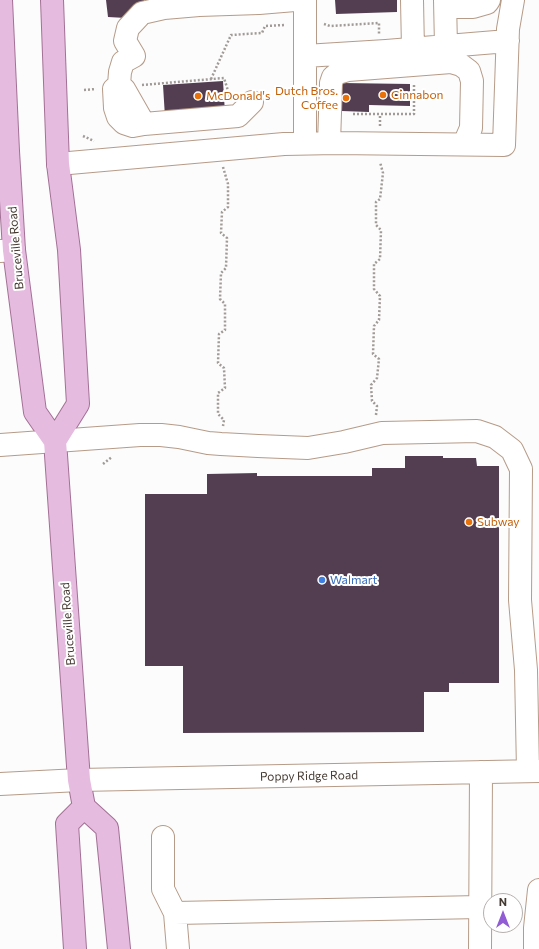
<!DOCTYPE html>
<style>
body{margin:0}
#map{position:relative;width:539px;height:949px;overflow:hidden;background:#fcfcfc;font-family:Commissioner,sans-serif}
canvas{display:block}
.north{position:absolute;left:483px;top:893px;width:40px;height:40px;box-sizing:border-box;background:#fff;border:1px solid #b5b0ad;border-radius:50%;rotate:0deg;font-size:11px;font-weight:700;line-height:16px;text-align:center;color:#453a32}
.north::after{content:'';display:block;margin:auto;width:14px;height:18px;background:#915cd4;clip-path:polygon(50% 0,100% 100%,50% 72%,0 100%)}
</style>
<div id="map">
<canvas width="539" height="949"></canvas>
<div class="north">N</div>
</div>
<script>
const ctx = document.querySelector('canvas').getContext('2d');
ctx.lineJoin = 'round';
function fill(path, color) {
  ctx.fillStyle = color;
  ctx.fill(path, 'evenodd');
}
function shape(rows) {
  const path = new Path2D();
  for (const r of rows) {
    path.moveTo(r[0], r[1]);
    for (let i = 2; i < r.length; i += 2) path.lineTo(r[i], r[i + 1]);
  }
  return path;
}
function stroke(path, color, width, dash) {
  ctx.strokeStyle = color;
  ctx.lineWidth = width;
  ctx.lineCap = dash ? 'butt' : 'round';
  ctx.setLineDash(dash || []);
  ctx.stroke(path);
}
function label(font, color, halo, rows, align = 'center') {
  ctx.font = font + ' Commissioner,sans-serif';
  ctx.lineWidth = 4;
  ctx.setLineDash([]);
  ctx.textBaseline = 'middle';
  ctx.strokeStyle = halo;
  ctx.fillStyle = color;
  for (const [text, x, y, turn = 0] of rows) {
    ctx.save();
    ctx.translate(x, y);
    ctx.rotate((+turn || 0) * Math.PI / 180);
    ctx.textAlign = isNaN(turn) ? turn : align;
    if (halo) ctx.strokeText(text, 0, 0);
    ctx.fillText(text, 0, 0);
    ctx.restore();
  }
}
const building = shape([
 [106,0,144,0,144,2,126,18,108,17],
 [335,0,397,0,397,12,336,14],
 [223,81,225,113,165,117,163,85],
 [342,83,410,84,410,106,369,105,369,112,342,111,342,108,326,108,326,87,342,87],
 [405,456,443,456,443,458,476,458,477,466,499,466,499,683,449,683,449,692,424,692,424,732,183,733,183,666,145,666,145,494,207,494,207,474,257,473,257,476,372,476,372,468,405,468]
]);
const path = shape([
 [324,24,330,26,379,23,379,34],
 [211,79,231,35,262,33,265,26,285,25],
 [142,85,224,78,230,97],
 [84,90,96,89],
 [353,114,414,114,414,83],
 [380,126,380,114],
 [83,136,94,141],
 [223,167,228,184,228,207,222,212,221,233,227,238,226,268,221,273,220,299,225,304,225,330,219,334,218,363,224,368,225,388,218,393,218,414,224,420,223,426],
 [376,415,377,406,372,401,371,385,377,378,379,359,373,354,374,326,379,320,380,296,374,289,374,264,380,259,381,230,376,225,376,202,380,199,383,173,380,162],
 [103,464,112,457]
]);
const minor = shape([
 [412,0,413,49],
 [445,0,446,46],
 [455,0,459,7,473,7,487,3,489,0],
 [305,56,386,51,508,41],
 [119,85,114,89,115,108,118,117,124,123,133,126,144,124],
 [252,102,238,116,144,124,124,89,119,85,120,72,123,62,134,56,125,41,128,28,142,13,164,8,199,5,259,3,295,0],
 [305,143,305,0],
 [329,143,331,83,333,77,338,73,348,70,451,62,461,65,469,71,472,81,471,128,464,144],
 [58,164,284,144,336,143,504,145,508,29,513,0],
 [0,251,14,250],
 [0,445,140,435,161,435,179,437,208,443,221,444,258,446,308,448,344,442,382,433,477,431,495,437,512,450,521,469,520,600,526,670,528,771],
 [0,784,79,780,539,771],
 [163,837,163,889,175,913,178,949],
 [175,913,480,907],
 [480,949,481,772],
 [535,949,535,928,539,890]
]);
const major = shape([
 [1,0,8,151,14,250,35,412,55,441,79,780,84,807,107,828,119,949],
 [52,0,58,164,69,250,78,404,55,441],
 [75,949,67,824,84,807]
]);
const markers = [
 [383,95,4,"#e8710a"],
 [198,96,4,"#e8710a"],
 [346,98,4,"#e8710a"],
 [469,522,4,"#e8710a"],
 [322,580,4,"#3f7fe0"]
];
const foodNames = [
 ["Dutch Bros.",338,91,"right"],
 ["Coffee",338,105,"right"],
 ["Cinnabon",391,95],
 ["McDonald's",206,96],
 ["Subway",477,522]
];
const streetNames = [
 ["Bruceville Road",16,248,-95],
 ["Bruceville Road",68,624,-94],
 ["Poppy Ridge Road",309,776,-1]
];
const shopNames = [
 ["Walmart",330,580]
];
fill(building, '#533e51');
stroke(minor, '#b69b88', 24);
stroke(major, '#a37095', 24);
stroke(path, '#a19b97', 2.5, [2, 2]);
stroke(minor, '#fff', 22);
stroke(major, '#e6bbe0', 22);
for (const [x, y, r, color] of markers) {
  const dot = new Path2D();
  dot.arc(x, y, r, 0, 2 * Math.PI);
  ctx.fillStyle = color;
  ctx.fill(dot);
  stroke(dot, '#fff', 1.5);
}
label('12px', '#c56008', '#fff', foodNames, 'left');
label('12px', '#453a32', '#fff', streetNames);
label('12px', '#366cbe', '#fff', shopNames, 'left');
</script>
